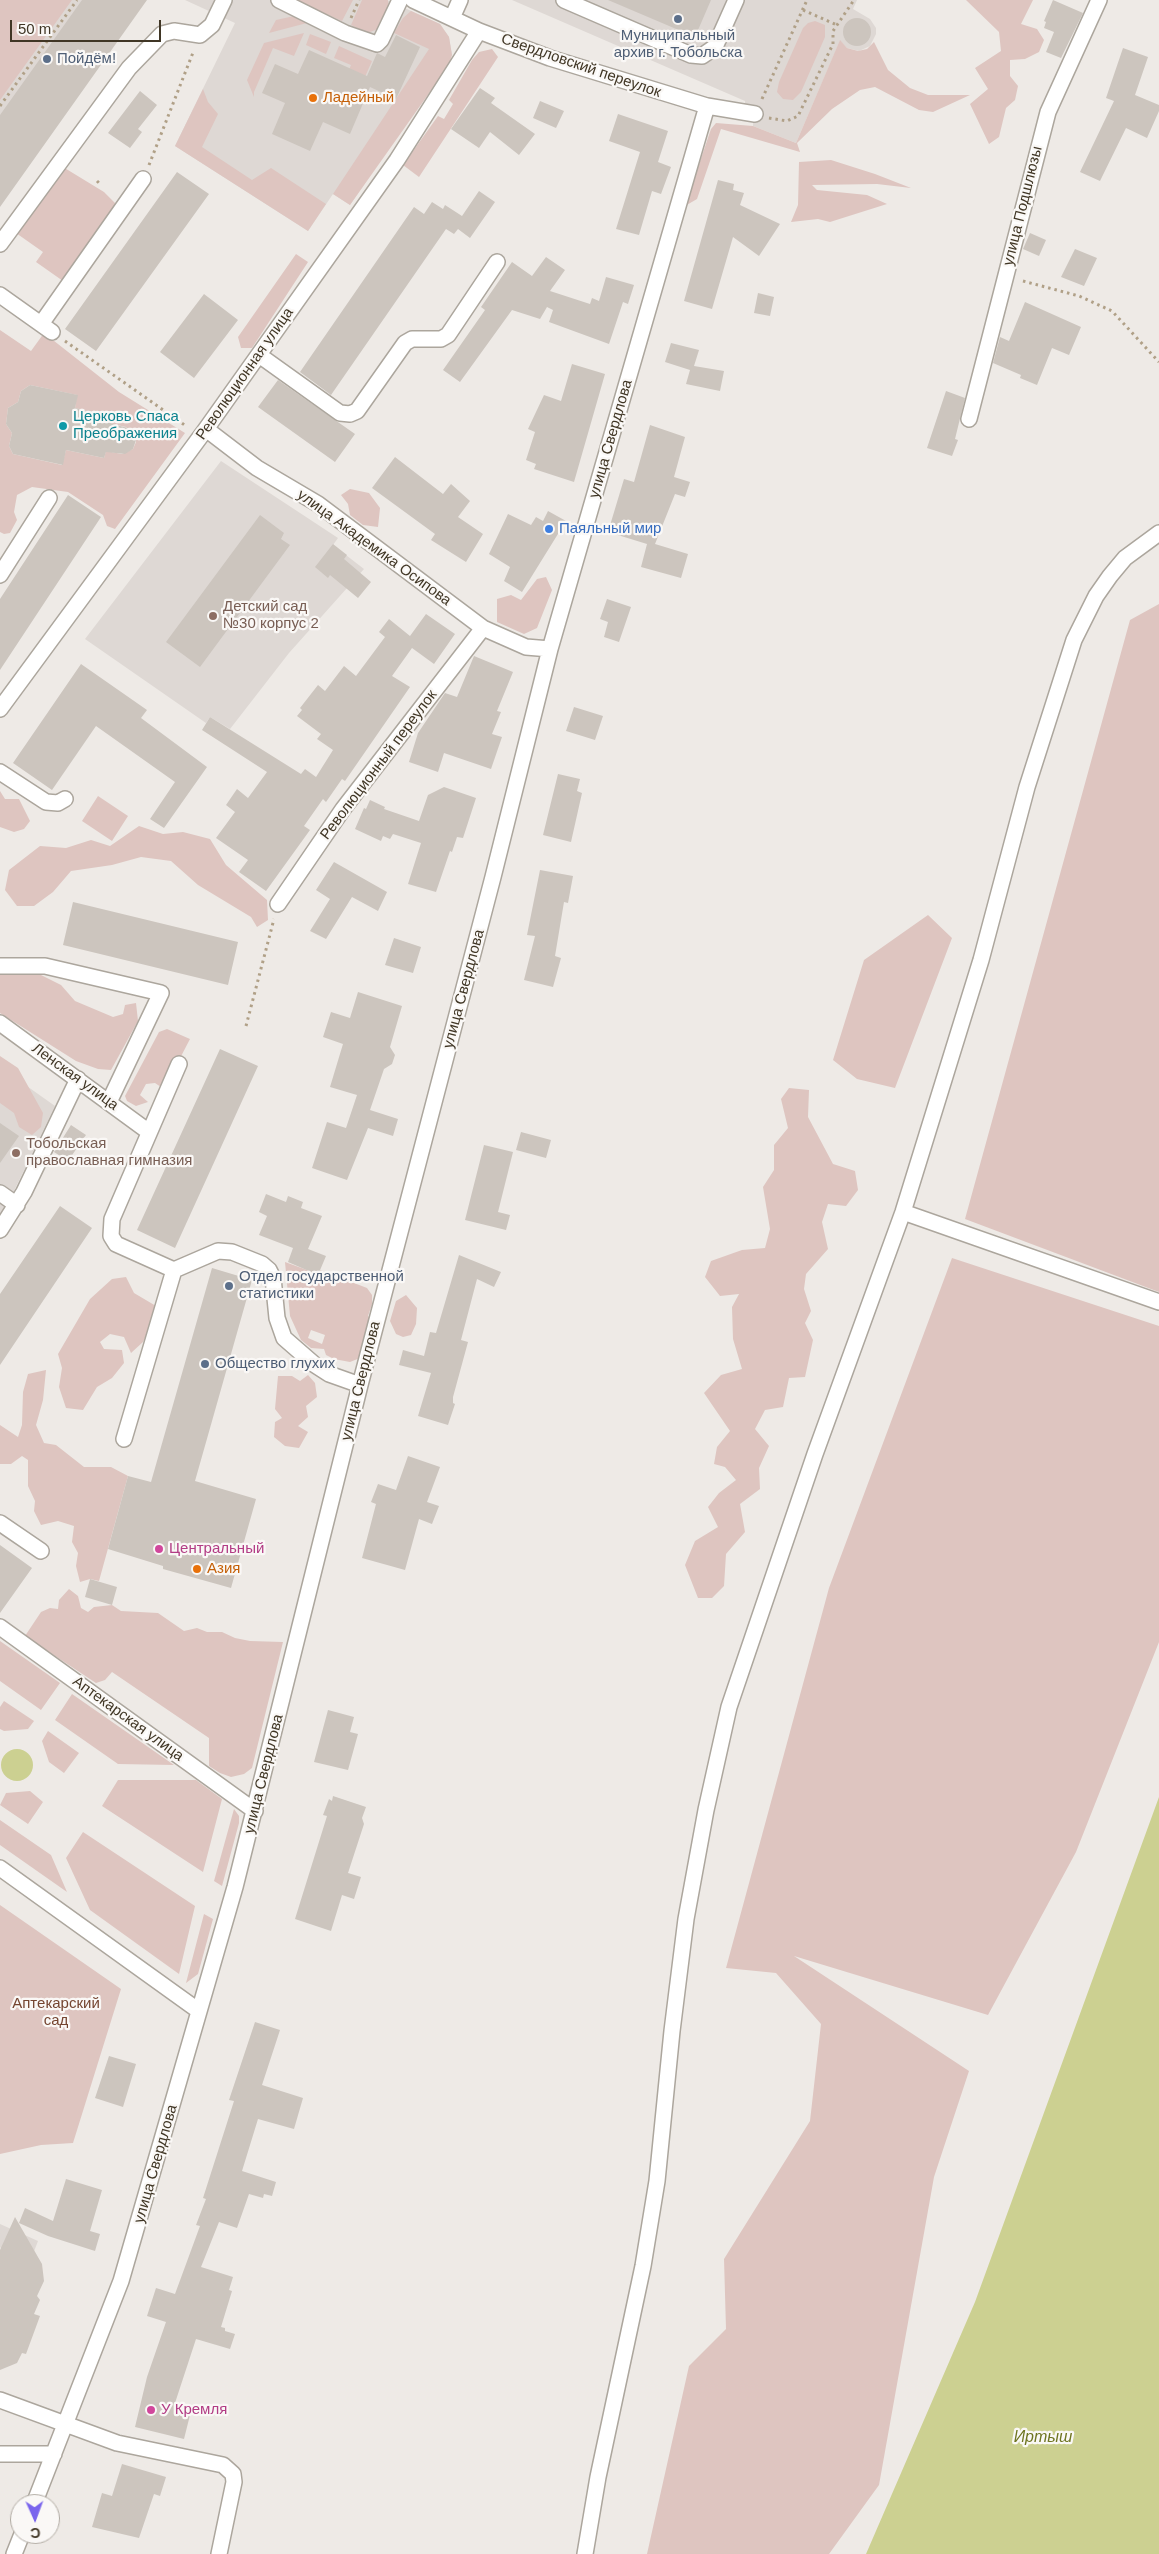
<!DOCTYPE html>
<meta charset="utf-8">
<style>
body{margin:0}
#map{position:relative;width:1159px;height:2554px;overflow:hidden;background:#eeeae6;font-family:Helvetica,sans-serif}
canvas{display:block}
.north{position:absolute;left:10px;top:2494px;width:50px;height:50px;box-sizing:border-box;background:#faf8f6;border:1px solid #b0aaa2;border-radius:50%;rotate:178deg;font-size:14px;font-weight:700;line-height:20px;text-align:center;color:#403625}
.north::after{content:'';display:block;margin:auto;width:18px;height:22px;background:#7a65ed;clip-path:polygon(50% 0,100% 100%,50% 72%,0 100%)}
.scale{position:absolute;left:10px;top:20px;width:151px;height:22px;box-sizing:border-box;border:2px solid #403625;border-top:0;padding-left:6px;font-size:15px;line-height:18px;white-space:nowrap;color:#403625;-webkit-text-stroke:4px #faf8f6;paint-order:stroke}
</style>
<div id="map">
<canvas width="1159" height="2554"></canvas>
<div class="north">С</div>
<div class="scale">50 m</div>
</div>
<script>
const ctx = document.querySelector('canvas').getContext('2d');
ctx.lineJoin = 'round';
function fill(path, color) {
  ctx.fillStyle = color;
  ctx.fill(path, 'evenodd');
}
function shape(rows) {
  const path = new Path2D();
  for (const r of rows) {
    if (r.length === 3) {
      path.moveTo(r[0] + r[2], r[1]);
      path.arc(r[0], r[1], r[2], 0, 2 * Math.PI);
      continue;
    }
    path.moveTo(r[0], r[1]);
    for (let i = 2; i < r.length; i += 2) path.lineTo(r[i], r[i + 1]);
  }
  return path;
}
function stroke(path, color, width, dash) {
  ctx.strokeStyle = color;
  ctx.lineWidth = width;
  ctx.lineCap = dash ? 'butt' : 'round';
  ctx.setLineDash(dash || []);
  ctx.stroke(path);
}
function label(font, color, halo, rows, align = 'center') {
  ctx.font = font + ' Helvetica,sans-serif';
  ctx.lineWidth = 4.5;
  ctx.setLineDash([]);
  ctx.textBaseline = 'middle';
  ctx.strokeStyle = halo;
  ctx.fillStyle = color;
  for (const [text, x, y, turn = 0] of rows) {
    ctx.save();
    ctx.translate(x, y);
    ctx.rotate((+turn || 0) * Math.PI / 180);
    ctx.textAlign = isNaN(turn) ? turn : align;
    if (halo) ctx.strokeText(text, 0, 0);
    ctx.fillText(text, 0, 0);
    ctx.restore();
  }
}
const built = shape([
 [0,0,96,0,0,135],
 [185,0,387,0,440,24,449,37,452,55,350,205,333,194,308,231,175,146,235,23],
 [512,0,857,0,853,9,870,19,876,28,876,34,870,46,859,51,847,48,840,41,796,143,753,126,754,105,745,104,745,101],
 [221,461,338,538,333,545,364,569,289,653,230,729,210,717,206,723,85,639],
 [0,1067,55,1106,0,1220],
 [0,2224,38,2241,33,2254,3,2251,0,2247]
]);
const green = shape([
 [0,0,72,0,0,100],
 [295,0,353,0,342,21],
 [362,0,388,0,389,11,381,28,367,33,351,25],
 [966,0,1033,0,1021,24,1037,29,1044,40,1039,52,1025,59,1010,60,1010,76,1018,86,1015,100,1006,108,999,137,989,144,970,104,988,89,975,68,1001,51,999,32],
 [411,11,440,24,449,37,452,55,449,65,350,205,333,194,429,49,394,33,403,18],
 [294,16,307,23,269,33,276,20],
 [815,21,825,25,825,37,801,92,793,100,783,99,777,92,779,82,803,28,808,23],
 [304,33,294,56,273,48,254,92,254,97,247,80,264,43],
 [310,34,331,42,326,54,306,45],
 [840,40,847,48,858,51,867,49,874,42,888,70,910,88,928,95,970,95,933,112,919,110,875,87,860,90,832,109,797,143,800,152,721,129,697,199,685,206,711,129,716,123,753,126,796,143],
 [339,46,372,61,357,95,341,88,351,65,334,58],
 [492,49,498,57,419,177,403,165,438,116,444,119,453,104,449,100,472,60,479,52],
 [203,89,208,102,218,114,202,147,252,180,271,168,326,204,308,231,175,146],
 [831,160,875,174,911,188,877,184,812,185,817,190,867,195,887,204,830,222,818,219,791,222,798,205,799,162],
 [63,167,104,192,118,206,63,281,36,262,43,252,16,233],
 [296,254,308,262,252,348,241,348,238,337],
 [0,330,31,351,44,333,119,392,185,433,115,529,107,526,103,515,68,492,32,487,17,495,14,512,17,520,10,533,4,534,0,532],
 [30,385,77,395,75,408,113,417,112,424,126,427,135,435,136,442,133,449,122,454,106,451,104,458,66,450,62,465,13,454,9,446,12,433,6,424,8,408,18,402,21,391],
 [350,489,369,493,380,508,378,527,363,525,350,515,348,504,341,495],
 [546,577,552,590,537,628,524,634,497,622,497,599,511,595,521,600,537,579],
 [1159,604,1159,1292,965,1219,1130,620],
 [0,791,5,799,19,799,30,821,24,829,14,832,0,827],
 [98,796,128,816,112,841,82,821],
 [139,826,163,834,183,832,210,839,226,865,267,900,268,920,257,927,251,917,198,885,171,861,141,857,112,865,71,871,53,892,34,906,17,906,5,890,9,870,40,846,66,848,91,840,110,846],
 [928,915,952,938,895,1088,857,1079,833,1060,864,960],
 [0,973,39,974,61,985,75,1001,113,1017,123,1014,125,1005,136,1003,138,1021,111,1070,98,1069,76,1061,0,1013],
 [167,1029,190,1039,164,1089,155,1083,146,1084,140,1095,148,1102,136,1106,127,1101,125,1096,159,1032],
 [0,1056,18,1068,43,1113,41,1127,32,1135,19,1127,14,1113,0,1103],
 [789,1088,809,1090,808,1117,833,1164,855,1171,858,1190,846,1206,828,1204,822,1222,828,1249,806,1274,804,1289,811,1311,805,1323,813,1340,805,1377,789,1378,783,1407,765,1410,755,1429,769,1446,759,1468,760,1489,740,1504,745,1532,726,1554,724,1586,712,1598,698,1598,685,1565,695,1541,718,1527,708,1507,719,1493,736,1480,725,1467,714,1464,717,1447,730,1431,704,1393,721,1375,742,1369,733,1339,732,1307,739,1294,720,1296,705,1277,711,1261,742,1250,765,1248,770,1229,763,1187,774,1170,774,1145,788,1128,781,1099],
 [952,1258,1159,1326,1159,1642,1076,1852,988,2015,794,1956,969,2071,934,2177,879,2485,829,2554,647,2554,689,2366,726,2329,724,2259,810,2121,821,2024,776,1973,726,1968,829,1588],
 [285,1262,318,1274,320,1270,367,1288,372,1295,372,1304,368,1316,371,1319,365,1356,350,1362,334,1359,326,1355,324,1349,311,1348,301,1340,290,1316],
 [311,1330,325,1335,322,1344,308,1338],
 [126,1277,134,1293,156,1306,153,1321,143,1342,131,1353,124,1337,110,1334,100,1342,104,1349,122,1350,124,1363,112,1378,97,1387,83,1410,66,1408,59,1387,62,1368,58,1354,90,1299,112,1279],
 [406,1295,417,1308,416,1324,411,1335,403,1337,396,1334,390,1321,396,1301],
 [46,1370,43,1400,36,1425,44,1443,56,1445,84,1467,111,1467,128,1476,99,1581,90,1579,80,1582,76,1566,78,1553,72,1542,74,1526,58,1521,41,1525,34,1511,35,1501,28,1486,28,1460,22,1456,11,1464,0,1464,0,1425,18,1437,22,1425,23,1392,28,1374],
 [308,1375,315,1383,317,1397,306,1406,308,1417,298,1426,308,1432,299,1448,285,1446,274,1437,275,1422,282,1418,275,1409,278,1376,292,1376,300,1381],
 [69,1589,78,1596,81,1608,88,1612,94,1607,112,1605,121,1611,158,1613,184,1631,197,1628,207,1632,222,1632,235,1638,250,1641,283,1642,252,1768,244,1774,231,1777,220,1773,209,1766,209,1738,112,1672,105,1680,96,1683,25,1636,41,1612,50,1608,58,1609,59,1600],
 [0,1641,60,1683,41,1710,0,1681],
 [72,1694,174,1765,118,1764,55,1720],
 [4,1701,34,1721,28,1729,4,1731,0,1729,0,1707],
 [48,1731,79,1753,64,1773,49,1762,42,1741],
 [118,1780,196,1780,222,1799,203,1872,102,1806],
 [30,1791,43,1802,28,1824,0,1805,6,1793],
 [234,1809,239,1816,239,1823,222,1886,214,1881],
 [0,1820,51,1855,67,1892,0,1845],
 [83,1832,195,1906,179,1974,90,1910,66,1858],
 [0,1905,121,1989,73,2143,41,2145,0,2154],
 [204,1914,213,1919,198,1974,186,1983]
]);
const water = shape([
 [17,1765,16],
 [1159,1797,1159,2554,866,2554,975,2302]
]);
const building = shape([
 [82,0,147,0,0,207,0,115],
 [608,0,711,0,695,37],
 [1053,0,1083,13,1061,58,1046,52,1054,32,1044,28,1046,22,1044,21],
 [857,32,14],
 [396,35,420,47,396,99,370,87,350,134,323,122,310,151,272,134,285,103,262,93,275,64,298,74,309,50,367,76,377,53,385,57],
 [1123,48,1148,57,1135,95,1159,105,1159,111,1147,138,1126,128,1100,181,1080,172,1114,101,1106,98],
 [480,88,495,98,491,103,535,134,519,155,490,132,479,148,451,129],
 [140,91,157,105,138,129,142,132,130,148,108,133],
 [540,101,564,111,556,128,533,118],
 [618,114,668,131,658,162,671,167,661,194,652,191,639,235,616,229,640,152,609,141],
 [177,172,209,194,96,351,65,329],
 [718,180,734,184,733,190,744,193,740,205,780,224,759,256,733,237,712,309,684,301],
 [479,191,495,202,470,238,458,229,454,234,446,229,331,395,300,372,414,207,424,214,432,202,443,209,445,205,462,216],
 [1030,233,1046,240,1039,256,1023,249],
 [1075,249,1097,258,1084,286,1061,277],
 [546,257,565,270,550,291,590,304,592,298,599,301,606,277,634,285,628,304,623,302,609,344,549,322,553,310,547,307,540,319,512,310,460,382,443,370,485,310,481,307,512,262,532,276],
 [758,293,774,297,770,316,754,313],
 [204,294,238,320,194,378,160,352],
 [1025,302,1081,327,1069,355,1052,348,1037,385,1020,378,1021,375,993,363,1000,337,1009,341],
 [671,343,699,350,694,366,724,371,720,391,686,384,690,370,665,362],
 [572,364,605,374,574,482,534,469,536,464,526,460,535,432,528,429,544,395,561,401],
 [278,380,355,434,335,462,258,407],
 [30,385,78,395,75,408,114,417,112,424,128,428,134,433,136,440,133,449,125,454,106,452,104,458,66,450,63,465,13,454,9,446,12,433,6,424,8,408,18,402,21,391],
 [946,391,965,398,955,439,958,440,952,456,927,448],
 [650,425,685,437,674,477,690,482,685,497,675,494,655,544,688,554,681,578,641,567,647,544,608,532,624,479,634,482],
 [395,457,443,494,451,484,470,501,458,517,483,534,466,562,431,540,435,534,372,488],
 [68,495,101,517,0,670,0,599],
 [548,511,566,521,522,592,504,581,510,567,489,554,508,514,531,525,536,517,543,521],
 [260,515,284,533,281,539,290,545,200,667,166,642],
 [333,544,347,555,344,559,371,582,358,598,330,575,328,578,315,567],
 [607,599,631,607,619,642,604,637,608,622,600,619],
 [426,614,455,634,434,664,412,648,392,676,410,687,345,781,342,779,326,802,323,799,304,826,310,830,266,891,239,872,248,860,216,838,235,812,226,805,237,789,248,798,267,772,202,730,210,717,301,774,305,769,316,777,333,750,317,739,321,734,297,716,302,710,300,708,318,685,325,691,344,666,356,676,385,637,379,632,389,619,410,636],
 [474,656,513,672,497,711,501,712,492,734,502,737,491,769,444,753,438,772,409,762,418,733,445,693,457,697],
 [81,664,147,710,141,718,207,767,164,828,150,819,175,782,96,726,52,790,13,763],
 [574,707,603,716,595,740,566,731],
 [558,774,580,779,577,791,582,793,571,842,543,835],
 [444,787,476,798,463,838,457,837,452,852,450,851,436,892,408,884,421,843,393,834,390,839,383,836,381,841,355,829,364,808,366,809,370,800,385,807,384,809,419,821,428,795],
 [334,862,387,892,378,911,352,897,326,939,310,931,330,899,316,890],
 [540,870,573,876,568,903,564,902,555,956,561,958,553,987,524,980,535,936,527,935],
 [73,902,238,942,228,985,63,945],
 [394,938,421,947,413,973,385,965],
 [358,992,402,1006,390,1047,395,1055,392,1064,384,1069,370,1110,398,1119,393,1136,368,1128,347,1180,312,1168,327,1122,346,1128,357,1095,330,1087,343,1044,323,1037,331,1012,350,1018],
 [220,1049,258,1066,175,1248,137,1230],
 [0,1123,19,1136,0,1163],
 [71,1125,86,1135,68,1161,54,1152],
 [521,1132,551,1140,546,1158,516,1150],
 [484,1145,513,1152,498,1212,510,1215,506,1230,465,1220],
 [266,1194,286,1202,288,1196,303,1202,301,1208,322,1216,308,1249,326,1256,318,1275,288,1262,293,1248,259,1235,267,1216,259,1212],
 [60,1206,92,1228,0,1365,0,1294],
 [459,1255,501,1272,494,1287,477,1279,461,1340,468,1342,453,1397,453,1403,455,1404,448,1425,418,1416,431,1373,399,1365,403,1350,424,1356,430,1332,436,1333],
 [212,1268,252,1280,195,1481,256,1499,231,1588,163,1569,163,1566,108,1549,128,1476,151,1482],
 [408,1456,440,1467,427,1502,439,1506,432,1524,419,1519,405,1570,362,1558,376,1504,371,1502,378,1484,396,1490],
 [0,1545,32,1568,0,1613],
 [90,1579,117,1587,112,1605,85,1597],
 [328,1710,354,1717,350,1732,358,1734,348,1770,314,1762],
 [333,1796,366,1807,362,1818,364,1824,348,1873,361,1877,354,1899,342,1895,331,1931,295,1919,327,1816,323,1815,329,1799,332,1801],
 [255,2022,280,2030,262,2085,303,2098,294,2129,258,2119,242,2171,276,2182,272,2196,264,2194,263,2198,249,2194,237,2228,219,2222,201,2267,233,2277,229,2290,232,2291,221,2327,225,2328,225,2331,235,2334,230,2349,196,2339,175,2403,192,2407,184,2439,135,2427,147,2377,166,2322,147,2316,156,2288,175,2294,200,2226,196,2225,206,2199,203,2198,234,2101,229,2100],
 [109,2056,136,2064,123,2107,95,2098],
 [66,2179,102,2190,90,2231,100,2234,95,2251,48,2236,19,2223,25,2208,53,2221],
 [15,2217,42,2264,44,2281,37,2296,40,2300,34,2314,40,2316,26,2354,22,2353,17,2363,0,2370,0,2250],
 [122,2464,166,2477,160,2496,154,2494,139,2538,92,2527,102,2493,112,2496]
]);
const path = shape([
 [803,10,837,25],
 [351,18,359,0],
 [762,99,807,0],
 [0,106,77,0],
 [769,118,787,121,798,116,833,44,833,31,854,0],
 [149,165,194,50],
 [97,181,99,183],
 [1023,281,1079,296,1112,311,1159,362],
 [65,341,186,426],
 [246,1026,274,919]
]);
const minor = shape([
 [279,0,345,33,377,44,381,40,400,0],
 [413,0,479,31,550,58,707,106,755,114],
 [564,0,691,55,702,56,715,47,736,0],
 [452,18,460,0],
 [0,244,129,68,162,34,174,31,200,35,212,25,224,0],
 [0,295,52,332],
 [41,324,143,179],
 [259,355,340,413,350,414,357,411,405,343,412,339,441,339,448,335,497,262],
 [969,419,1048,112,1099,0],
 [206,429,257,468,318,504,483,628,526,647,550,649],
 [0,575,49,498],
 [0,709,206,429,397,160,479,31],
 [0,772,46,802,58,803,65,799],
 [278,904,343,809,483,628],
 [0,966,45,966,161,993,109,1102],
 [0,1023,149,1132],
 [179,1064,112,1219,111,1236,116,1244,174,1270,218,1251,232,1252,262,1264,269,1270,273,1278,277,1318,284,1338,315,1365,329,1374,360,1385],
 [0,1193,17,1205],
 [903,1212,1159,1302],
 [0,1230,24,1192,78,1079],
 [124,1439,174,1270],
 [0,1523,41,1551],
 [0,1627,255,1811],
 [0,1868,199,2011],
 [0,2400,117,2443,223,2465,233,2474,234,2482,219,2554],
 [0,2454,54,2454],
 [34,2504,121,2281,235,1887,360,1385,493,877,550,649,707,106],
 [14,2554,22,2534],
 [585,2554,598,2477,643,2266,657,2181,672,2031,686,1919,706,1810,729,1707,815,1454,903,1212,981,960,1027,787,1074,640,1096,596,1110,576,1125,558,1159,533]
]);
const markers = [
 [678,19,5,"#5c6f8a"],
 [47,59,5,"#5c6f8a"],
 [313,98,5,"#e8710a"],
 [63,426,5,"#0f9aa8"],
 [549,529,5,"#3f7fe0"],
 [213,616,5,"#8d6e63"],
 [16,1153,5,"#8d6e63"],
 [229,1286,5,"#5c6f8a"],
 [205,1364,5,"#5c6f8a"],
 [159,1549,5,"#d1479c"],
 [197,1569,5,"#e8710a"],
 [151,2410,5,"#d1479c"]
];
const serviceNames = [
 ["Муниципальный",678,36,"center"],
 ["архив г. Тобольска",678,53,"center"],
 ["Пойдём!",57,59],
 ["Отдел государственной",239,1277],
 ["статистики",239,1294],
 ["Общество глухих",215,1364]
];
const streetNames = [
 ["Свердловский переулок",581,66,19],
 ["улица Подшлюзы",1023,206,-76],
 ["Революционная улица",245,374,-55],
 ["улица Свердлова",611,439,-74],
 ["улица Академика Осипова",374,548,36],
 ["Революционный переулок",379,765,-53],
 ["улица Свердлова",464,989,-75],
 ["Ленская улица",75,1077,36],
 ["улица Свердлова",361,1381,-76],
 ["Аптекарская улица",128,1719,36],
 ["улица Свердлова",264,1774,-76],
 ["улица Свердлова",156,2164,-74]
];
const foodNames = [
 ["Ладейный",323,98],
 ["Азия",207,1569]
];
const cultureNames = [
 ["Церковь Спаса",73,417],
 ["Преображения",73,434]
];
const shopNames = [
 ["Паяльный мир",559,529]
];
const educationNames = [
 ["Детский сад",223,607],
 ["№30 корпус 2",223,624],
 ["Тобольская",26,1144],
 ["православная гимназия",26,1161]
];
const hotelNames = [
 ["Центральный",169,1549],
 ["У Кремля",161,2410]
];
const parkNames = [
 ["Аптекарский",56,2004],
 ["сад",56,2021]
];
const waterNames = [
 ["Иртыш",1043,2438]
];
fill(built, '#ded8d4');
fill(green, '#dec5c0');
fill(water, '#ccd091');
fill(building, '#ccc5be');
stroke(minor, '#aca69d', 18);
stroke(path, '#b0a087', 3, [2.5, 4]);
stroke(minor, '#fff', 15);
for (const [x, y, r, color] of markers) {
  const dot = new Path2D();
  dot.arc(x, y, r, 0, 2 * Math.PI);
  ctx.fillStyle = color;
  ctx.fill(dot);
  stroke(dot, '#faf8f6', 2);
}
label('15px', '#4e5e75', '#faf8f6', serviceNames, 'left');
label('15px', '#403625', '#faf8f6', streetNames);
label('15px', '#c56008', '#faf8f6', foodNames, 'left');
label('15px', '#0d838f', '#faf8f6', cultureNames, 'left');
label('15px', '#366cbe', '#faf8f6', shopNames, 'left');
label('15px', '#785e54', '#faf8f6', educationNames, 'left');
label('15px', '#b23c85', '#faf8f6', hotelNames, 'left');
label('15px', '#754530', '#faf8f6', parkNames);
label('italic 16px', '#6e7520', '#faf8f6', waterNames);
</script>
